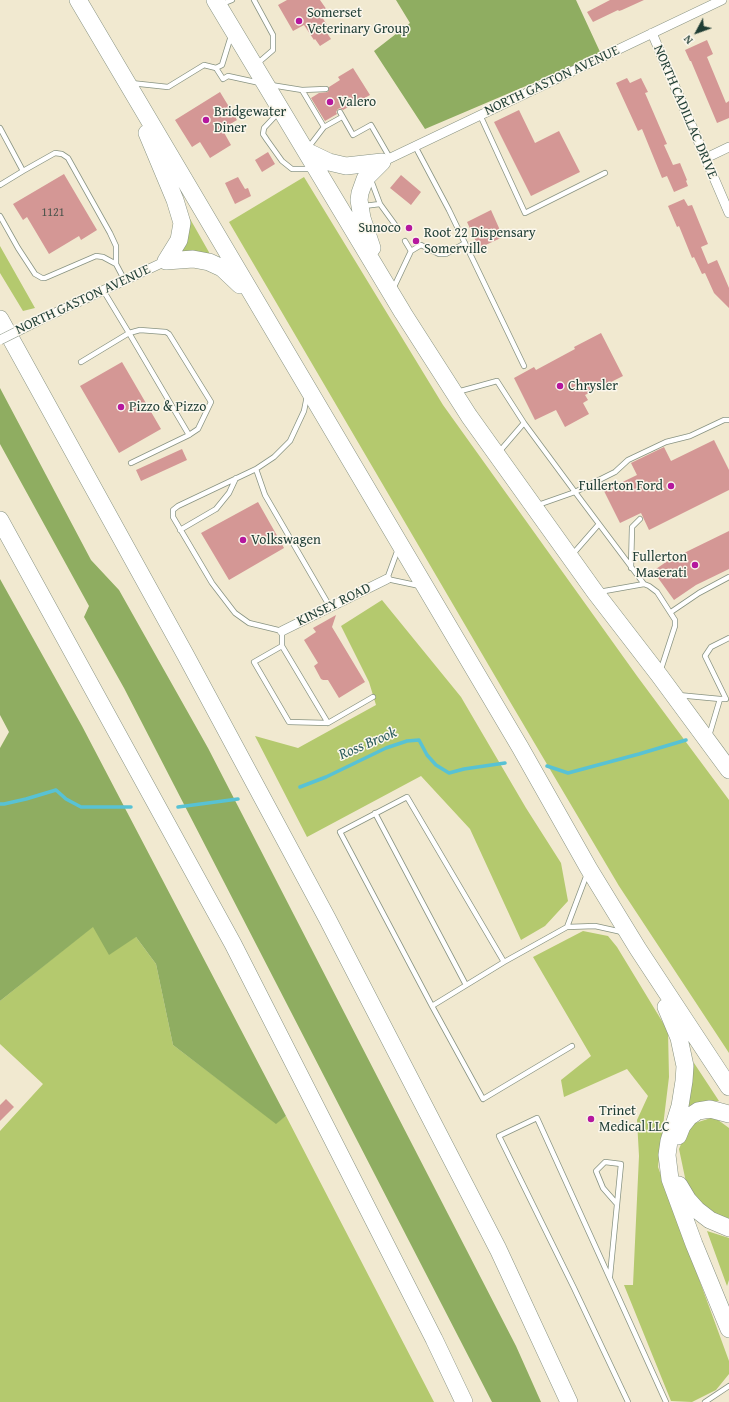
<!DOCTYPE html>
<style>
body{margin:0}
#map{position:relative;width:729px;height:1402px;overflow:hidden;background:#f1e9d0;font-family:"Gentium Book Plus",serif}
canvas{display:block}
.north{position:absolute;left:677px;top:12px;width:40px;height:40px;-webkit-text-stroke:3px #fbf7ec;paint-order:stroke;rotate:229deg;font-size:11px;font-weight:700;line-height:16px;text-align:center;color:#1f3d34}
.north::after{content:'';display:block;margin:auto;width:14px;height:18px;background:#1f3d34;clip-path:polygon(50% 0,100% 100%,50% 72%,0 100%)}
</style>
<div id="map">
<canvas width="729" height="1402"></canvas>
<div class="north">N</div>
</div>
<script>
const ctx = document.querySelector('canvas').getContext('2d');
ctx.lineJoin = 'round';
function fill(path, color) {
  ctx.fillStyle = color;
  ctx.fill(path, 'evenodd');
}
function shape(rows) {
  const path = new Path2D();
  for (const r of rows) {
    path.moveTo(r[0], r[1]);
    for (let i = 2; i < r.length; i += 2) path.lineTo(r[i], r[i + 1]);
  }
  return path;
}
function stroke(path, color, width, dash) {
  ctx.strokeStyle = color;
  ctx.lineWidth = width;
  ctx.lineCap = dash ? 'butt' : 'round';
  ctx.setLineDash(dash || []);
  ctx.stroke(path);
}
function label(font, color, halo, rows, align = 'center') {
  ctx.font = font + ' "Gentium Book Plus",serif';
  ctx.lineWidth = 3;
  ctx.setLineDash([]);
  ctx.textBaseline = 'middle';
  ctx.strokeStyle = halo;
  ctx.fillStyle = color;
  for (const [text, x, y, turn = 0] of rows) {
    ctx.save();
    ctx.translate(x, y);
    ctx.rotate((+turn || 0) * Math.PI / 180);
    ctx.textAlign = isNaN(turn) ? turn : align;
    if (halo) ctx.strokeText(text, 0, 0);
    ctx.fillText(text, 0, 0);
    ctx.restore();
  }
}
const green = shape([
 [304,177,443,405,637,676,729,800,729,1053,619,886,509,700,229,222],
 [189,217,210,254,179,253],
 [0,246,35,308,23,311,0,273],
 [382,600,461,697,526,808,561,863,568,901,545,926,521,940,470,829,421,776,307,837,255,736,298,748,376,705,369,682,341,626],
 [93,926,136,937,156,964,173,1045,276,1123,286,1116,434,1402,0,1402,0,1131,43,1084,0,1044,0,1001],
 [583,931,608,936,617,947,668,1031,669,1077,658,1167,729,1361,729,1374,716,1390,692,1402,671,1401,624,1285,633,1285,639,1156,637,1120,648,1096,627,1069,564,1097,561,1080,591,1056,533,957],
 [694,1063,719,1101,703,1102,687,1107],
 [714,1117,729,1128,729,1221,703,1210,687,1187,679,1149,689,1125],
 [707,1231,729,1238,729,1280,727,1286]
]);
const forest = shape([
 [396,0,576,0,601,54,425,129,374,51,410,23],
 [0,388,91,560,119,590,208,748,516,1346,541,1402,492,1402,124,688,84,617,89,606,0,444],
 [0,579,82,726,286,1116,276,1124,173,1045,156,964,136,937,109,955,93,927,0,1001,0,748,9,732,0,715]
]);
const stream = shape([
 [547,766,568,773,639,754,686,740],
 [300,787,326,777,386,748,407,741,419,740,427,755,436,765,449,773,464,769,505,763],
 [0,804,4,804,26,799,56,790,66,799,81,807,131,807],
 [178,807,238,799]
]);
const building = shape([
 [287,0,320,0,327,10,320,14,329,28,325,30,331,39,320,46,315,39,314,40,304,25,293,31,278,5],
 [610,0,644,0,622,10,619,11,618,10,593,22,587,12],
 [707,40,713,54,707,57,726,103,729,101,729,118,717,123,691,61,690,61,685,50],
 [353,68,370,95,343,110,340,108,338,109,336,112,337,114,325,121,311,98,319,93,328,92,329,87,340,80,338,77],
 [627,78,630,83,641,78,648,92,645,93,667,144,664,145,673,165,680,163,687,180,686,181,688,186,674,192,667,176,662,178,642,129,638,131,616,83],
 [220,92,237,120,222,129,231,145,210,158,200,142,192,147,175,120],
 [519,110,535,143,559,131,580,172,531,196,494,122],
 [268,152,275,164,262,172,255,160],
 [64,174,97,230,81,240,79,236,49,254,27,217,23,220,13,204],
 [401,175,421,192,411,205,390,188],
 [238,177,245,189,248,188,251,196,235,204,225,183],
 [684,199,688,206,692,205,708,244,701,247,708,264,717,260,729,288,729,308,714,293,705,273,702,274,694,257,692,258,679,226,677,227,668,206],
 [491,210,503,237,479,248,467,222],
 [601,333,623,376,585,395,588,400,583,403,589,414,565,427,556,410,535,420,514,378,534,367,536,370,575,349,574,347],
 [122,362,161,429,119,453,80,386],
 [714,440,729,470,729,490,649,530,641,513,620,523,604,491,637,475,631,463,664,447,671,461],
 [182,449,187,460,141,481,136,470],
 [258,502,284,548,229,580,201,533],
 [729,531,729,569,696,585,674,600,653,571,669,560,670,561,688,551],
 [336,615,332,627,365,682,339,698,328,680,323,680,321,679,314,666,318,663,304,640,316,632,313,628],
 [6,1099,14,1107,0,1121,0,1105]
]);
const lane = shape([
 [254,0,273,35,273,50,258,63],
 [222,4,232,0],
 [216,68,222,65,231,36],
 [131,83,168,87,204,65,216,68,223,79,228,76,260,83],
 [271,85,302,90,324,127,308,148],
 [302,90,326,89],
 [279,112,264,128,263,134,267,140,282,161,292,169,311,169],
 [340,112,353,135,371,125,390,158],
 [480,115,525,213,605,173],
 [324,127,342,117],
 [0,128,23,171,55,153,62,154,68,158,110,233,116,246,116,264,125,281],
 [415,146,449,210,524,366],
 [371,180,380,204,396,226],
 [0,185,23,171],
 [364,206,380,204],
 [0,216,18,248,35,274,42,278,45,278,96,256,103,257,116,264],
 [405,241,411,251],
 [393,289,411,251,421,245,439,254,446,254,465,243],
 [103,290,129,333,140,330,166,332,169,334,211,402,198,429,189,435,131,463],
 [81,362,129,333,189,435],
 [457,392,497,381,524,423,499,452],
 [524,423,575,492,615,472,628,460,666,442,690,436,724,420,729,420],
 [256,469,274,457,290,441,304,411,307,396],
 [538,505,575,492,599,524,572,555],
 [599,524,644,584],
 [180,530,216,509,229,493,236,478],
 [398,549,387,579,420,586],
 [631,568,632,527,640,519],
 [599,592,644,584,649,586,657,592,675,620,675,626,661,669],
 [330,607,265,495,256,469,178,506,173,510,173,517,212,583,235,613,249,623,282,631,282,646,254,662,289,722,328,723,373,697],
 [671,612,699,593,729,577],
 [282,646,328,723],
 [678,695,720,699,709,736],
 [720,699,726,699,705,656,711,647,729,638],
 [375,813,466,985],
 [567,927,587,874],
 [504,962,407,797,340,832,432,1006,483,1099,572,1046],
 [432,1006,504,962,567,927,595,926,622,932],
 [610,1276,621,1164,605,1162,596,1171,603,1188,617,1204],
 [628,1402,574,1288,499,1136,537,1118,666,1402],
 [705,1402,729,1386]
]);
const street = shape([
 [652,33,729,213],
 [706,158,729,147],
 [382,162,722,0],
 [40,320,166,261],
 [282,631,387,579]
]);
const highway = shape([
 [78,0,520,747,589,869,638,949,729,1087],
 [215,0,403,313,469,416,595,592,659,675,729,770],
 [147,133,175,200,182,223,179,240,166,261],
 [306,151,329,162,346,166,382,162],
 [372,248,362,218,359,200,360,193,365,179,382,162],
 [166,261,193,259,209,262,222,268,240,285],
 [0,319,185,654,327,918,498,1249,569,1402],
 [0,520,233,944,434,1339,464,1402],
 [666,1007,679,1038,685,1066,684,1081,680,1106,669,1141,667,1155,670,1179,694,1244,729,1329],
 [678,1136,682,1126,689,1117,698,1111,710,1109,729,1114],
 [679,1185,688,1200,697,1210,710,1220,729,1228]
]);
const streetBridge = shape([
 [0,340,40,320]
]);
const markers = [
 [299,21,4,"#b5179e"],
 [330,102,4,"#b5179e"],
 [206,120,4,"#b5179e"],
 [409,228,4,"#b5179e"],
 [416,241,4,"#b5179e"],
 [560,386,4,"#b5179e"],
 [121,407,4,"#b5179e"],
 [671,486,4,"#b5179e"],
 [243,540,4,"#b5179e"],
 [695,565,4,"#b5179e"],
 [591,1119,4,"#b5179e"]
];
const numberNames = [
 ["1121",53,213]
];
const poiNames = [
 ["Somerset",307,13],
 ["Veterinary Group",307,29],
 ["Valero",338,102],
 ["Bridgewater",214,112],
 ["Diner",214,128],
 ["Sunoco",401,228,"right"],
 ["Root 22 Dispensary",424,233],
 ["Somerville",424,249],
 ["Chrysler",568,386],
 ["Pizzo & Pizzo",129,407],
 ["Fullerton Ford",663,486,"right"],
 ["Volkswagen",251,540],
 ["Fullerton",687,557,"right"],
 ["Maserati",687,573,"right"],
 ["Trinet",599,1111],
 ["Medical LLC",599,1127]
];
const streetNames = [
 ["NORTH GASTON AVENUE",552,81,-25],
 ["NORTH CADILLAC DRIVE",685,112,67],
 ["NORTH GASTON AVENUE",83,300,-25],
 ["KINSEY ROAD",334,605,-26]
];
const waterNames = [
 ["Ross Brook",368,744,-23]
];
fill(green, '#b4c96e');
fill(forest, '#8fad61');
stroke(stream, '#58c2d4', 3.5);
fill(building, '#d49795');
stroke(lane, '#889382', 6);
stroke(street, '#889382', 10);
stroke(highway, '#889382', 18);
stroke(lane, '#fff', 4.5);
stroke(street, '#fff', 9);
stroke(highway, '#fff', 17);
stroke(streetBridge, '#889382', 10, []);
stroke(streetBridge, '#fff', 9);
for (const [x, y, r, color] of markers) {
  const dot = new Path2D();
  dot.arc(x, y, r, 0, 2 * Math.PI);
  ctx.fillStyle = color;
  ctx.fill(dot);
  stroke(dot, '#fbf7ec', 1.5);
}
label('12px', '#4c544c', null, numberNames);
label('14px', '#1f3d34', '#fbf7ec', poiNames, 'left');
label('14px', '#1f3d34', '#fbf7ec', streetNames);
label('italic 15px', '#2d5e5c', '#fbf7ec', waterNames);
</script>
